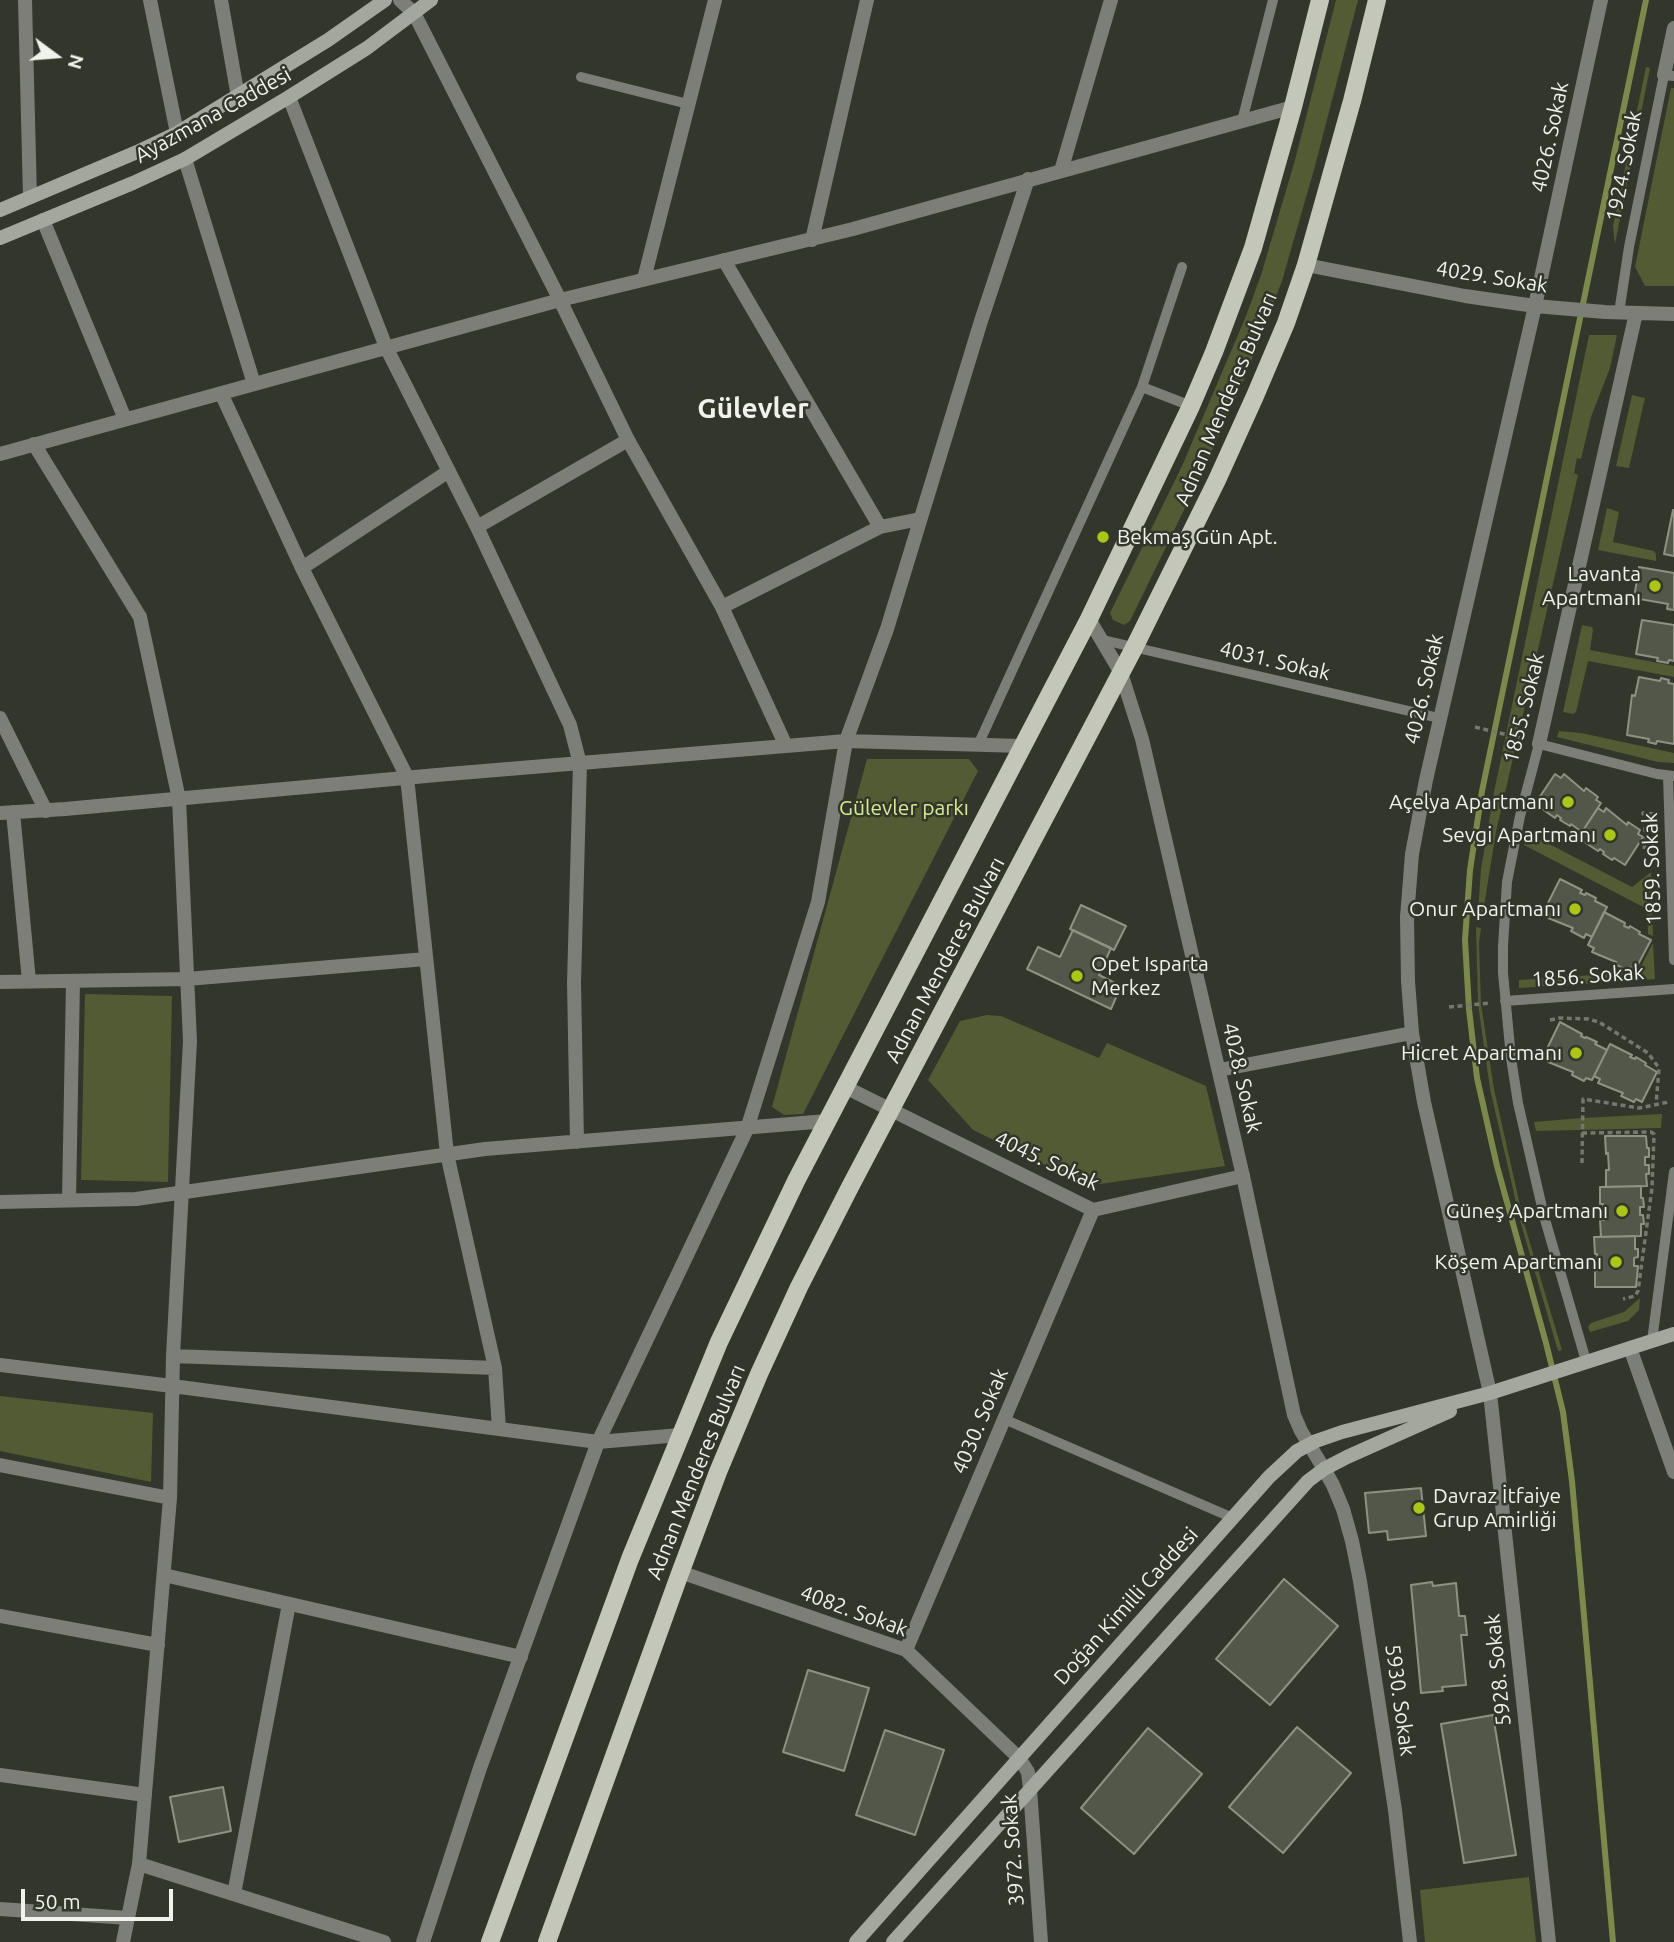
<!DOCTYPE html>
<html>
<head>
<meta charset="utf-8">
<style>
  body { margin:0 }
  #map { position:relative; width:1674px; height:1942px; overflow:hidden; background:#33362a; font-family:Ubuntu,sans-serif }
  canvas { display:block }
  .north { position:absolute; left:21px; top:21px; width:70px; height:70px; -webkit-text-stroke:5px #33362a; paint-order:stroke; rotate:106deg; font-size:19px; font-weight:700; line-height:28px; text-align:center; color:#f0f2eb }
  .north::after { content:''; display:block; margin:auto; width:24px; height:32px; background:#f0f2eb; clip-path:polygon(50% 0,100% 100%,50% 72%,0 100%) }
  .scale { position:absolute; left:21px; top:1889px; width:152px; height:32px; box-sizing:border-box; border:4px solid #f0f2eb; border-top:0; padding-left:9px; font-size:21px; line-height:24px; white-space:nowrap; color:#f0f2eb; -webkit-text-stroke:5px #33362a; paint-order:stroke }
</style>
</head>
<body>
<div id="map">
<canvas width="1674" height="1942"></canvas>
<div class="north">N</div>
<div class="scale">50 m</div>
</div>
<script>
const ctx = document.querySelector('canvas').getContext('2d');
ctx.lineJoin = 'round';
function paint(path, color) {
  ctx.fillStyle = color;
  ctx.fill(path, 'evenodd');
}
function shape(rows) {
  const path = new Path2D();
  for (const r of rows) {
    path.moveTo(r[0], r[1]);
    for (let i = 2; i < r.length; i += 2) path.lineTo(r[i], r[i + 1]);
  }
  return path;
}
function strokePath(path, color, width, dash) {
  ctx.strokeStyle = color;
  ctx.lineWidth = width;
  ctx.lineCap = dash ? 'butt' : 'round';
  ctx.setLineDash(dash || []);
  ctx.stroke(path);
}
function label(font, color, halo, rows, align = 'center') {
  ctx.font = font + ' Ubuntu,sans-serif';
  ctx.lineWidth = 5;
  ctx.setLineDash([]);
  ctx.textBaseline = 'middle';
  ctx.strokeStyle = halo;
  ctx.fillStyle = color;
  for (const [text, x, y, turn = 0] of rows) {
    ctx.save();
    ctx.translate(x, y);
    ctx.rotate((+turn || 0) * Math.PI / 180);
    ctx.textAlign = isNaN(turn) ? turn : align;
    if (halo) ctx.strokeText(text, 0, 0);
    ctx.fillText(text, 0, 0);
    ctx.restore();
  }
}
const green = shape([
  [1336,0,1358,0,1315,166,1282,281,1245,377,1200,477,1130,621,1124,625,1113,620,1110,613,1182,466,1246,316,1261,275,1295,160],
  [1646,67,1650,68,1615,244,1613,226],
  [1671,88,1674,88,1674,286,1645,286,1635,267],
  [1589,335,1617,335,1610,368,1591,417,1581,459,1577,458,1574,473,1578,475,1496,832,1483,912,1478,911,1481,869,1494,792],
  [1632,395,1645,398,1629,468,1616,466],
  [1607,508,1619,512,1613,542,1654,551,1656,554,1656,561,1598,550],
  [1582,625,1592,627,1593,630,1590,650,1674,666,1674,677,1588,661,1576,712,1573,714,1563,712],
  [1559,731,1581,733,1674,753,1674,763,1658,762,1557,737],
  [867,759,969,759,978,771,803,1114,784,1115,772,1107],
  [1526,834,1553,846,1632,887,1651,872,1653,936,1648,934,1647,909,1524,845],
  [1476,927,1481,928,1479,943,1481,1004,1494,1089,1524,1223,1562,1350,1558,1351,1521,1224,1490,1089,1478,1004],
  [1653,943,1655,979,1519,988,1519,980,1638,972],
  [85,994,172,996,168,1182,81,1180],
  [987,1015,1001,1016,1099,1058,1107,1043,1206,1086,1225,1166,1100,1184,1078,1181,973,1130,928,1080,960,1021],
  [1662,1114,1661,1128,1536,1131,1534,1122,1582,1118],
  [1640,1298,1639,1310,1628,1321,1590,1332,1588,1327,1591,1323,1624,1312],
  [0,1396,153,1413,151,1482,0,1451],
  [1529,1877,1536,1942,1425,1942,1420,1890]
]);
const stream = shape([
  [1613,1942,1572,1481,1563,1412,1546,1343,1497,1166,1477,1078,1469,1009,1465,940,1470,870,1482,791,1646,0]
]);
const building = shape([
  [1673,510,1674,510,1674,556,1664,554,1673,510],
  [1639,567,1674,573,1674,610,1667,609,1668,604,1634,598,1639,567],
  [1642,620,1674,625,1674,661,1669,660,1668,663,1657,661,1658,658,1636,654,1642,620],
  [1639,677,1660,681,1661,678,1669,680,1668,683,1674,684,1674,744,1657,741,1656,744,1648,742,1649,739,1627,735,1632,695,1635,696,1639,677],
  [1555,774,1561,778,1564,774,1584,791,1586,788,1598,797,1596,800,1601,803,1582,832,1571,824,1570,826,1560,820,1561,818,1557,815,1555,818,1535,804,1555,774],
  [1598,808,1604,812,1606,808,1627,825,1628,822,1640,830,1638,834,1643,837,1625,865,1614,858,1612,860,1603,854,1604,852,1600,849,1598,851,1578,838,1598,808],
  [1560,879,1582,890,1580,893,1585,895,1586,893,1596,898,1595,901,1607,907,1592,937,1586,934,1584,938,1571,931,1573,928,1548,918,1550,914,1544,911,1560,879],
  [1081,905,1126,926,1114,950,1070,929,1081,905],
  [1604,912,1625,923,1624,926,1629,928,1630,926,1640,932,1639,934,1651,940,1635,970,1630,967,1628,971,1615,964,1616,962,1592,952,1594,948,1588,945,1604,912],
  [1073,930,1111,948,1099,975,1121,986,1111,1009,1027,969,1038,947,1060,957,1073,930],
  [1560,1022,1582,1034,1581,1036,1585,1038,1586,1037,1597,1042,1595,1044,1607,1050,1592,1080,1586,1078,1584,1081,1572,1075,1573,1072,1548,1062,1551,1058,1544,1055,1560,1022],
  [1610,1044,1632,1055,1630,1057,1635,1059,1636,1057,1646,1063,1645,1065,1657,1072,1642,1102,1636,1099,1634,1102,1621,1096,1623,1093,1598,1083,1600,1079,1594,1076,1610,1044],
  [1605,1136,1646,1136,1647,1148,1649,1148,1649,1157,1645,1157,1645,1165,1649,1165,1649,1174,1646,1174,1647,1186,1606,1187,1606,1170,1609,1170,1608,1153,1606,1154,1605,1136],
  [1641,1186,1641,1198,1643,1198,1644,1207,1640,1207,1640,1215,1643,1215,1644,1224,1641,1224,1641,1236,1601,1237,1600,1220,1604,1220,1603,1204,1600,1204,1600,1187,1641,1186],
  [1635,1236,1635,1249,1638,1249,1638,1257,1634,1258,1634,1266,1638,1266,1636,1287,1595,1287,1595,1271,1598,1270,1597,1254,1595,1254,1594,1237,1635,1236],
  [1421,1488,1426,1536,1388,1540,1387,1531,1369,1533,1365,1493,1421,1488],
  [1284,1579,1338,1626,1270,1705,1216,1659,1284,1579],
  [1432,1582,1433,1586,1456,1583,1459,1616,1465,1616,1467,1635,1461,1635,1466,1685,1442,1687,1443,1691,1421,1693,1411,1585,1432,1582],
  [808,1670,869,1688,844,1771,783,1752,808,1670],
  [1493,1715,1516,1855,1464,1863,1441,1724,1493,1715],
  [1297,1727,1351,1773,1283,1853,1229,1807,1297,1727],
  [1148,1728,1202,1774,1134,1854,1081,1808,1148,1728],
  [885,1730,944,1750,915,1835,856,1815,885,1730],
  [223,1787,231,1831,179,1842,170,1797,223,1787]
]);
const path = shape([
  [1475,727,1524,739],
  [1644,849,1646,838,1643,813,1655,814],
  [1449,1007,1490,1003],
  [1550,1020,1560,1018,1588,1019,1599,1022,1648,1053,1659,1068,1656,1105],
  [1582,1133,1651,1132,1654,1134,1652,1188,1638,1291,1635,1296,1623,1299],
  [1582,1163,1583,1099,1639,1108,1669,1102]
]);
const service = shape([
  [581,77,688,104],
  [1242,121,1273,0],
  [1182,267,1142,387,1191,406],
  [1619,313,1629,247,1664,75,1674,76],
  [1103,640,1439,718],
  [978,745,1142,387],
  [1668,776,1674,960],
  [1505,1001,1674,989],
  [1652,1341,1674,1172],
  [1586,1361,1544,1216,1518,1103,1511,1058,1503,973,1503,946,1507,882,1520,816,1539,744,1657,774,1674,776],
  [1004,1419,1233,1518]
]);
const minor = shape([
  [25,0,30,197],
  [150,0,177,133],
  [221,0,238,97],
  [400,0,414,13,560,300,628,440,722,607],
  [1664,75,1674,28],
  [289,97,386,347,477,527,570,725,580,764,574,983,577,1142],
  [185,159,254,384],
  [1061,171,1111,0],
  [43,220,125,419],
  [812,240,867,0],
  [724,260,880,527],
  [1306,265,1465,296,1535,306,1605,312,1674,314],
  [644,279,715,0],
  [221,393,302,568],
  [34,444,140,617,179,799,190,1041,173,1356,170,1498,139,1864,123,1942],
  [0,454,560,300,853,229,1293,107],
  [449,471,302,568,407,777,447,1154,495,1368,499,1429],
  [477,527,628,440],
  [0,718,46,811],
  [1539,744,1636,313],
  [786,746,722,607,880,527,920,519],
  [13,812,29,981],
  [0,813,65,809,448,774,846,741,1022,746],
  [0,982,187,979,426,959],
  [1219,1070,1412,1033],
  [845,1087,1093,1210,1243,1176],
  [69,1200,73,981],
  [0,1202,136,1199,485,1149,827,1121],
  [1630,1348,1674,1472],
  [173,1356,495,1368],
  [0,1365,172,1386,598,1442,680,1435],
  [0,1465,170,1498],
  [1324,1469,1333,1485,1343,1509,1352,1541,1360,1581,1395,1810,1410,1942],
  [680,1572,906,1650,1019,1758,1028,1772,1030,1789,1041,1942],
  [164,1575,521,1657],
  [0,1616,158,1645],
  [906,1650,1093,1210],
  [0,1775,145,1795],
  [139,1864,384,1942],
  [234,1894,289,1604],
  [0,1909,128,1918],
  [423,1942,480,1768,598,1442,747,1129,818,902,846,741,887,629,981,321,1028,179],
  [1549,1942,1490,1393,1424,1102,1412,1033,1408,981,1407,917,1412,854,1426,780,1535,306,1601,0]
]);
const tertiary = shape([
  [1089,619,1121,673,1142,739,1243,1176,1294,1415,1301,1431,1324,1469]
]);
const secondary = shape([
  [0,210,137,152,177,133,328,40,385,0],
  [0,238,133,183,185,159,289,97,367,48,431,0],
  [856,1942,1269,1477,1297,1451,1316,1441,1342,1432,1490,1393,1674,1334],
  [893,1942,1308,1481,1324,1469,1347,1457,1450,1411]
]);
const primary = shape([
  [490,1942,630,1559,719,1342,796,1181,1089,619,1191,406,1214,352,1253,248,1293,107,1320,0],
  [547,1942,679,1576,718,1472,759,1374,799,1287,850,1187,1134,648,1217,480,1255,396,1286,323,1306,265,1352,101,1377,0]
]);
const markers = [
  [1103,537,7,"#abc616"],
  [1655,586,7,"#abc616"],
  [1568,802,7,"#abc616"],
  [1610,835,7,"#abc616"],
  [1575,909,7,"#abc616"],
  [1077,976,7,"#abc616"],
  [1576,1053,7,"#abc616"],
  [1622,1211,7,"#abc616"],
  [1616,1262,7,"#abc616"],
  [1419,1508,7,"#abc616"]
];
const streetNames = [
  ["Ayazmana Caddesi",213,115,-29],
  ["4026. Sokak",1550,137,-78],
  ["1924. Sokak",1624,166,-79],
  ["4029. Sokak",1492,277,9],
  ["Adnan Menderes Bulvarı",1226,399,-67],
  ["4031. Sokak",1275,661,13],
  ["4026. Sokak",1424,689,-77],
  ["1855. Sokak",1524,708,-76],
  ["1859. Sokak",1652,869,-92],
  ["Adnan Menderes Bulvarı",945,960,-62],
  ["1856. Sokak",1588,976,-4],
  ["4028. Sokak",1242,1078,77],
  ["4045. Sokak",1047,1161,25],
  ["4030. Sokak",980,1421,-67],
  ["Adnan Menderes Bulvarı",696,1472,-68],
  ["Doğan Kimilli Caddesi",1126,1606,-48],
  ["4082. Sokak",854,1611,20],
  ["5928. Sokak",1498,1670,-96],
  ["5930. Sokak",1400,1700,82],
  ["3972. Sokak",1013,1850,-94]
];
const poiNames = [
  ["Bekmaş Gün Apt.",1117,537,"left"],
  ["Lavanta",1641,574],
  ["Apartmanı",1641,598],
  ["Açelya Apartmanı",1554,802],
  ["Sevgi Apartmanı",1596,835],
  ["Onur Apartmanı",1561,909],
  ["Opet Isparta",1091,964,"left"],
  ["Merkez",1091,988,"left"],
  ["Hicret Apartmanı",1562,1053],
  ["Güneş Apartmanı",1608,1211],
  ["Köşem Apartmanı",1602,1262],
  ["Davraz İtfaiye",1433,1496,"left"],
  ["Grup Amirliği",1433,1520,"left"]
];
const parkNames = [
  ["Gülevler parkı",904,808]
];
const districtNames = [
  ["Gülevler",753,409]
];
paint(green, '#525b34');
strokePath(stream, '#7c894d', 6);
paint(building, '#535749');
strokePath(building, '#8e9283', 2);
strokePath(path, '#75786e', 3.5, [5, 3.5]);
strokePath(service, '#7c7e77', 10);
strokePath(minor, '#7c7e77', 14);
strokePath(tertiary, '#7c7e77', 14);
strokePath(secondary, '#a4a79d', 14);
strokePath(primary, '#c3c6b9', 18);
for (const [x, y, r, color] of markers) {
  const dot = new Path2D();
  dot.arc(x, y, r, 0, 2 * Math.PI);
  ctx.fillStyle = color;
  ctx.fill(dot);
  strokePath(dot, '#33362a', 2.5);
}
label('21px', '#f0f2eb', '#33362a', streetNames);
label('21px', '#f0f2eb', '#33362a', poiNames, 'right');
label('21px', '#d7ec93', '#33362a', parkNames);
label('bold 28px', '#f0f2eb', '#33362a', districtNames);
</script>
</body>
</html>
